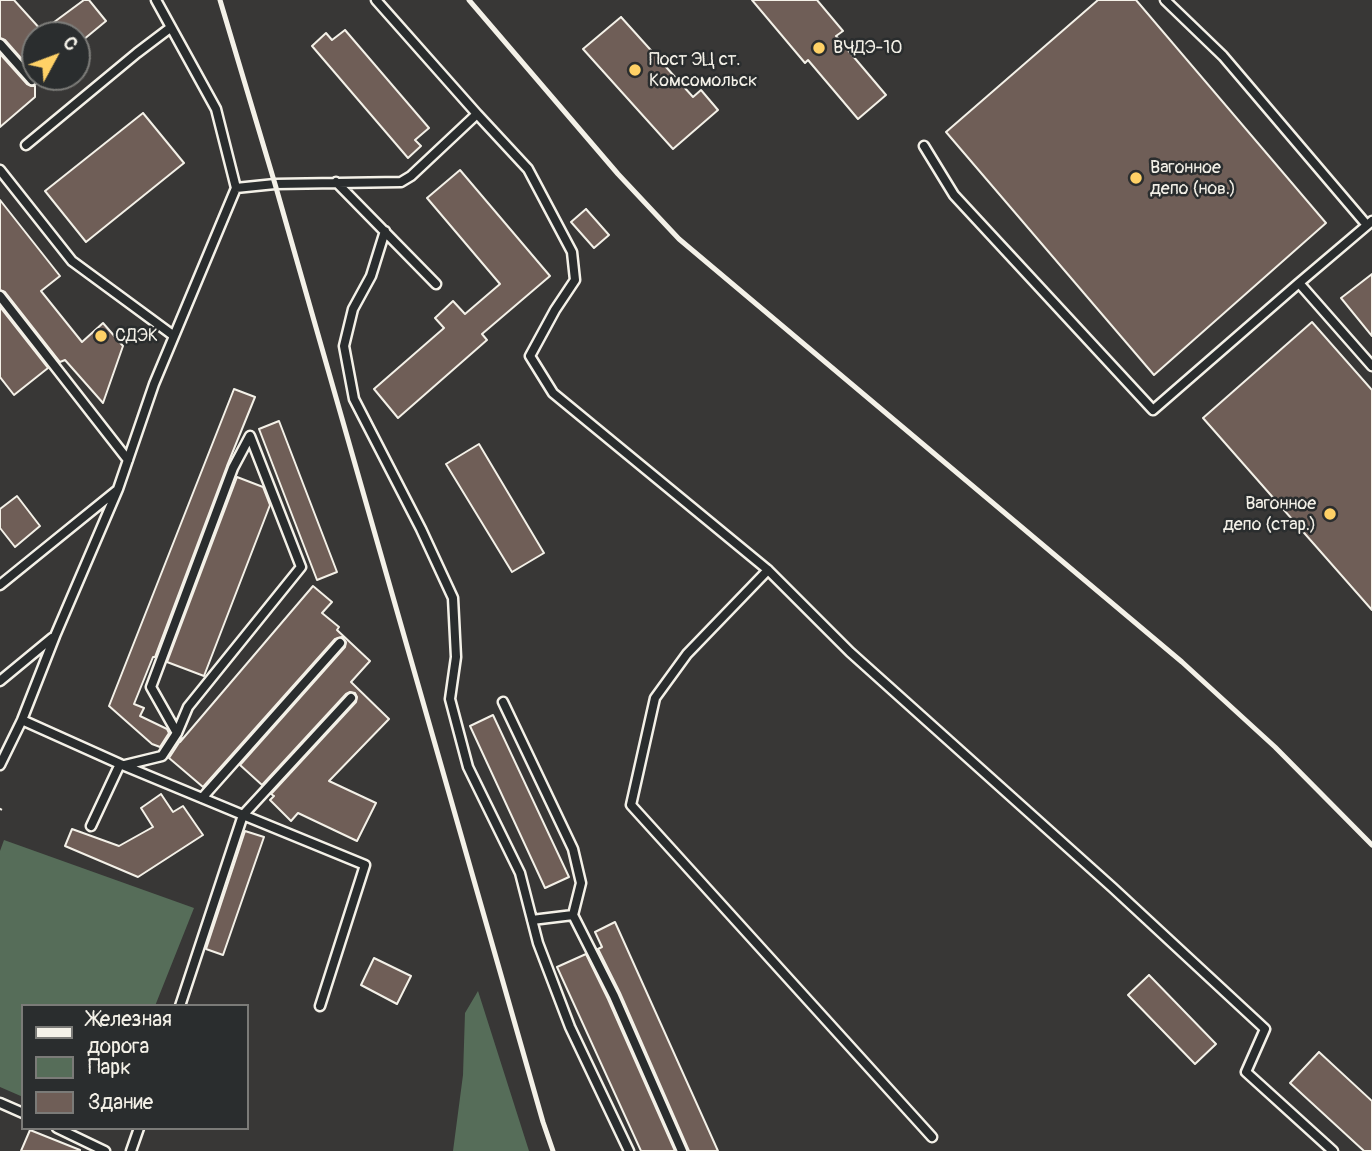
<!DOCTYPE html>
<html>
<head>
<meta charset="utf-8">
<style>
  body { margin:0 }
  #map { position:relative; width:1372px; height:1151px; overflow:hidden; background:#383736; font-family:Pangolin,sans-serif }
  canvas { display:block }
  .legend { position:absolute; left:21px; top:1004px; width:228px; height:126px; box-sizing:border-box; background:#2a2d2e; border:2px solid #7b7b78; margin:0; padding:9px 12px; list-style:none; font-size:21px; color:#f4f1e8 }
  .legend li { display:flex; align-items:center; gap:14px; height:35px }
  .legend b { width:35px; border:2px solid #7b7b78 }
  .north { position:absolute; left:21px; top:21px; width:70px; height:70px; box-sizing:border-box; background:#2a2d2e; border:2px solid #7b7b78; border-radius:50%; rotate:49deg; font-size:19px; font-weight:700; line-height:28px; text-align:center; color:#f4f1e8 }
  .north::after { content:''; display:block; margin:auto; width:24px; height:32px; background:#ffd166; clip-path:polygon(50% 0,100% 100%,50% 72%,0 100%) }
</style>
</head>
<body>
<div id="map">
<canvas width="1372" height="1151"></canvas>
<ul class="legend">
<li><b style="height:9px;background:#f4f1e8"></b>Железная дорога</li>
<li><b style="height:19px;background:#566d59"></b>Парк</li>
<li><b style="height:19px;background:#6f5e57"></b>Здание</li>
</ul>
<div class="north">С</div>
</div>
<script>
const ctx = document.querySelector('canvas').getContext('2d');
ctx.lineJoin = 'round';
function paint(path, color) {
  ctx.fillStyle = color;
  ctx.fill(path, 'evenodd');
}
function shape(rows) {
  const path = new Path2D();
  for (const r of rows) {
    path.moveTo(r[0], r[1]);
    for (let i = 2; i < r.length; i += 2) path.lineTo(r[i], r[i + 1]);
  }
  return path;
}
function strokePath(path, color, width, dash) {
  ctx.strokeStyle = color;
  ctx.lineWidth = width;
  ctx.lineCap = dash ? 'butt' : 'round';
  ctx.setLineDash(dash || []);
  ctx.stroke(path);
}
function label(font, color, halo, rows, align = 'center') {
  ctx.font = font + ' Pangolin,sans-serif';
  ctx.lineWidth = 5;
  ctx.setLineDash([]);
  ctx.textBaseline = 'middle';
  ctx.strokeStyle = halo;
  ctx.fillStyle = color;
  for (const [text, x, y, turn = 0] of rows) {
    ctx.save();
    ctx.translate(x, y);
    ctx.rotate((+turn || 0) * Math.PI / 180);
    ctx.textAlign = isNaN(turn) ? turn : align;
    if (halo) ctx.strokeText(text, 0, 0);
    ctx.fillText(text, 0, 0);
    ctx.restore();
  }
}
const green = shape([
  [4,840,194,908,155,1006,23,1006,23,1097,0,1087,0,851],
  [478,991,529,1151,453,1151,463,1075,465,1013]
]);
const building = shape([
  [0,0,14,0,42,31,84,0,89,0,106,21,77,45,77,35,35,35,35,74,5,40,0,38,0,0],
  [752,0,817,0,843,31,836,36,886,95,858,119,808,60,805,63,752,0],
  [1098,0,1136,0,1326,223,1154,375,946,132,1098,0],
  [621,17,693,97,701,90,718,110,673,149,583,49,621,17],
  [345,30,429,128,415,140,421,146,408,158,312,46,326,33,332,40,345,30],
  [0,54,27,84,31,86,35,86,35,97,0,127,0,54],
  [143,113,184,163,86,242,45,191,143,113],
  [460,170,550,276,482,334,487,340,398,418,374,389,444,328,435,318,453,301,465,314,500,284,427,198,460,170],
  [0,200,60,276,41,291,82,342,103,323,123,346,103,403,65,360,60,362,5,292,0,290,0,200],
  [586,209,609,235,594,248,571,222,586,209],
  [1372,274,1372,336,1341,298,1372,274],
  [0,307,48,368,14,395,0,377,0,307],
  [1312,322,1372,390,1372,610,1203,418,1312,322],
  [234,389,255,397,227,466,155,657,153,657,134,704,144,708,140,716,167,729,169,733,160,747,152,744,109,706,234,389],
  [279,421,337,572,317,580,259,429,279,421],
  [479,444,544,553,512,572,446,464,479,444],
  [237,477,263,487,270,505,204,676,167,662,237,477],
  [17,496,40,526,15,547,0,528,0,509,17,496],
  [313,586,332,602,322,613,339,627,337,630,370,661,351,682,389,719,329,781,376,803,357,841,298,813,291,821,270,800,274,796,271,794,356,702,357,697,355,693,350,692,346,694,262,785,240,765,345,647,346,642,342,637,335,639,203,787,169,758,182,738,180,742,313,586],
  [493,715,569,877,545,888,470,726,493,715],
  [161,794,173,812,183,806,203,835,138,877,65,846,72,829,119,846,153,827,141,808,161,794],
  [245,831,264,837,223,955,206,949,245,831],
  [615,922,718,1151,689,1151,620,993,598,949,602,947,595,932,615,922],
  [586,954,608,999,675,1151,641,1151,557,967,586,954],
  [374,958,411,976,397,1004,361,985,374,958],
  [1149,975,1216,1044,1195,1064,1128,995,1149,975],
  [1319,1052,1372,1101,1372,1151,1364,1151,1290,1083,1319,1052],
  [30,1130,80,1150,80,1151,21,1151,30,1130]
]);
const path = shape([
  [0,810,1,808]
]);
const service = shape([
  [156,0,216,109,236,188],
  [376,0,477,114],
  [1165,0,1223,56,1366,224],
  [0,44,32,80],
  [26,145,137,53,170,28],
  [924,146,954,195,1153,410,1299,283],
  [0,170,72,261,174,336],
  [336,182,436,284],
  [1372,221,1299,283,1372,366],
  [385,231,371,276,353,309,344,346,354,399,421,529,453,598,456,657,450,699,468,767,520,873,538,943,570,1027,629,1151],
  [0,296,128,460],
  [768,570,687,654,655,698,631,805,932,1137],
  [0,585,116,491],
  [0,681,52,638],
  [503,702,573,849,581,883,573,915],
  [22,720,120,764,243,815,351,698],
  [0,765,22,720,55,636,118,489,154,384,236,188,275,184,401,182,411,176,477,114,528,169,572,252,575,280,555,310,530,356,553,393,768,570,850,652,1113,888,1265,1029,1246,1072,1333,1151],
  [125,765,162,756,177,733,188,707,301,567,250,436,233,468,151,687,177,733],
  [202,798,340,643],
  [91,826,120,764],
  [532,920,573,915,614,996,682,1151],
  [180,1006,243,815,365,865,320,1006],
  [0,1103,23,1113],
  [57,1128,105,1151],
  [131,1151,139,1128]
]);
const rail = shape([
  [220,0,275,184,543,1122,553,1151],
  [469,0,618,174,679,239,1182,662,1275,747,1372,845]
]);
const markers = [
  [819,48,7,"#ffd166"],
  [635,70,7,"#ffd166"],
  [1136,178,7,"#ffd166"],
  [101,336,7,"#ffd166"],
  [1330,514,7,"#ffd166"]
];
const poiNames = [
  ["ВЧДЭ-10",833,48],
  ["Пост ЭЦ ст.",649,60],
  ["Комсомольск",649,81],
  ["Вагонное",1150,168],
  ["депо (нов.)",1150,189],
  ["СДЭК",115,336],
  ["Вагонное",1316,504,"right"],
  ["депо (стар.)",1316,525,"right"]
];
paint(green, '#566d59');
paint(building, '#6f5e57');
strokePath(building, '#f4f1e8', 2);
strokePath(service, '#f4f1e8', 13);
strokePath(path, '#f4f1e8', 3.5, [2, 5]);
strokePath(service, '#2a2d2e', 8);
strokePath(rail, '#f4f1e8', 5);
for (const [x, y, r, color] of markers) {
  const dot = new Path2D();
  dot.arc(x, y, r, 0, 2 * Math.PI);
  ctx.fillStyle = color;
  ctx.fill(dot);
  strokePath(dot, '#2a2d2e', 2.5);
}
label('18px', '#f4f1e8', '#2a2d2e', poiNames, 'left');
</script>
</body>
</html>
